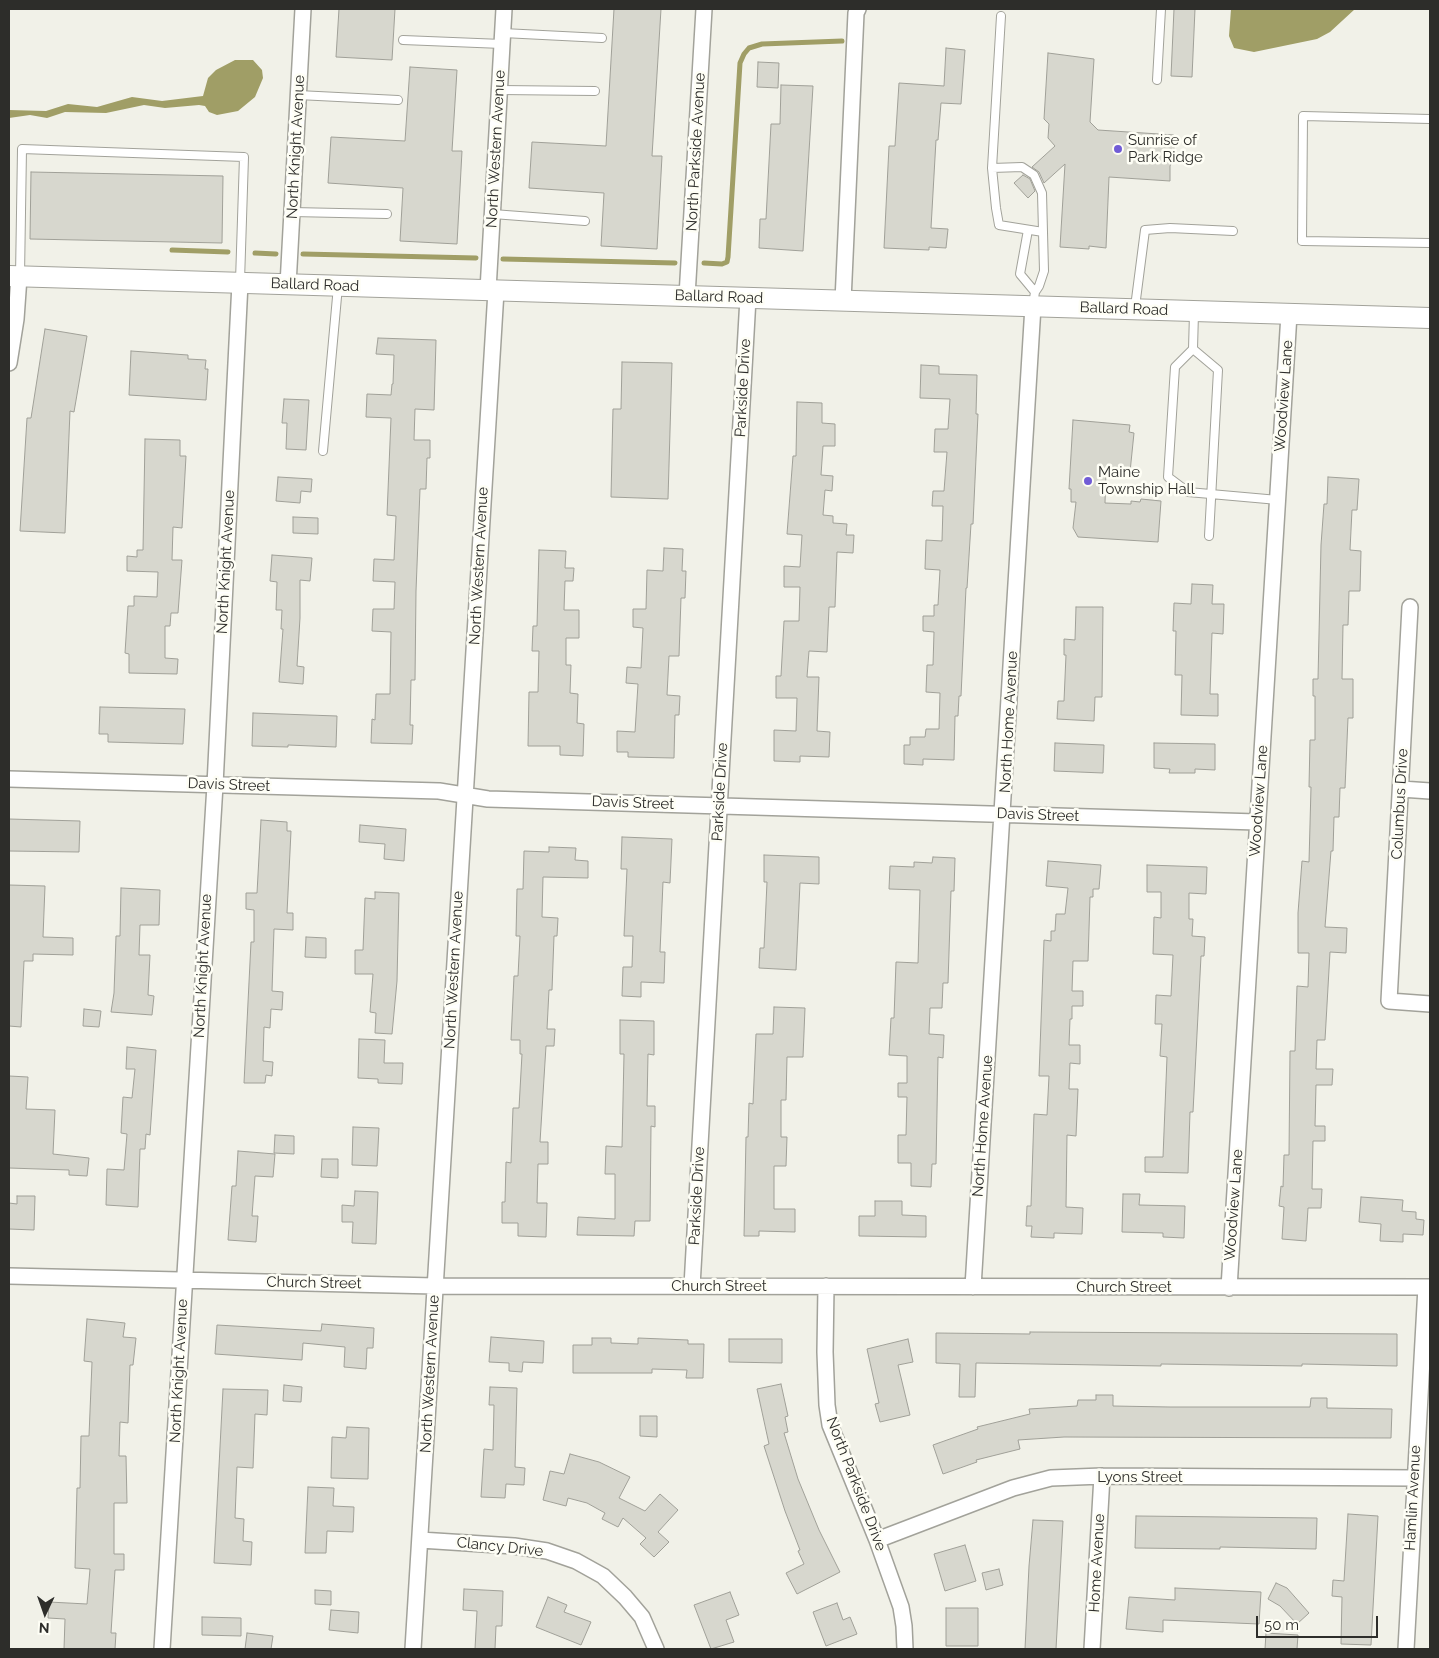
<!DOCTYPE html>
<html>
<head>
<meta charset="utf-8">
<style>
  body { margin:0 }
  #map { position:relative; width:1439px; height:1658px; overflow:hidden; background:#f1f1e8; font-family:Raleway,sans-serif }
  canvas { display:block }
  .frame { position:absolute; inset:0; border:10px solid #2d2d2a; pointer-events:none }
  .north { position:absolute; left:20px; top:1588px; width:50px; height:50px; -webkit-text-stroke:4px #fefef5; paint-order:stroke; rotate:183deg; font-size:14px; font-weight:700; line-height:20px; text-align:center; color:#2d2d2a }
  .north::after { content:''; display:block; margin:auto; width:18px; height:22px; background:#2d2d2a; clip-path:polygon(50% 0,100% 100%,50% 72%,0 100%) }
  .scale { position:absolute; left:1256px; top:1616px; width:122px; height:22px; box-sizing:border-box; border:2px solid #2d2d2a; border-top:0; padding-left:6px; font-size:15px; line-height:18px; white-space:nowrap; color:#2d2d2a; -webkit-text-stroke:4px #fefef5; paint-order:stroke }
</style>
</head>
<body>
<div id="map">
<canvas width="1439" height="1658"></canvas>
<div class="frame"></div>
<div class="north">N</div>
<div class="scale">50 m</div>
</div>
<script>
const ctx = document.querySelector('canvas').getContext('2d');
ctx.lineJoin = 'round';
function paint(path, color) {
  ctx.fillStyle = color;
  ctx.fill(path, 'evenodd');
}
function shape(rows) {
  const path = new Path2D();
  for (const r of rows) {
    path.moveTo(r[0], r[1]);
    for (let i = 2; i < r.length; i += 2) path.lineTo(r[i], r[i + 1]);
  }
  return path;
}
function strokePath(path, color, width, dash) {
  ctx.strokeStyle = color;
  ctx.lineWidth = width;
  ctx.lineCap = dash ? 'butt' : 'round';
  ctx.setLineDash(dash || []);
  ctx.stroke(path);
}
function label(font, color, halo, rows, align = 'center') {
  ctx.font = font + ' Raleway,sans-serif';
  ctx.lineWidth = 5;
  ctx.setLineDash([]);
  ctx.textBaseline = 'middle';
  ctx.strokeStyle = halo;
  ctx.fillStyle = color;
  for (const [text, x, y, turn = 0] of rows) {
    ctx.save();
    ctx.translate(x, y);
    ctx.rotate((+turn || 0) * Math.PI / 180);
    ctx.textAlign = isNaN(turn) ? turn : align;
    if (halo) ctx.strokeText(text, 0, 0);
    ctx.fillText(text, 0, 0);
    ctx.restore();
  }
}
const water = shape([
  [1231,9,1355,9,1330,32,1317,39,1254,52,1234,48,1229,36],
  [235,60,253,60,262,70,263,78,255,97,238,111,217,115,209,112,205,106,199,105,165,108,144,105,106,113,65,112,47,118,30,115,9,118,9,110,46,111,68,104,97,107,132,97,162,101,203,96,208,78,216,70]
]);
const stream = shape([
  [172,250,228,252],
  [255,253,276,254],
  [303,254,476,258],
  [503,259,675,263],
  [704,263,722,264,727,262,728,257,740,63,744,54,749,48,762,44,842,41]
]);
const building = shape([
  [339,9,395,9,392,60,336,57,339,9],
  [614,9,661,9,652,156,662,156,657,249,601,246,604,193,529,188,532,142,606,146,614,9],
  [1174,9,1195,9,1192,77,1171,76,1174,9],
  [946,48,965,50,961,104,941,103,938,140,936,140,931,228,948,229,946,248,929,247,929,250,884,248,889,146,895,146,899,83,944,86,946,48],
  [1048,53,1094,59,1090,122,1098,130,1174,135,1174,157,1170,166,1170,181,1109,177,1106,248,1089,246,1089,249,1060,247,1065,164,1044,183,1039,172,1032,167,1055,146,1048,138,1049,124,1044,119,1048,53],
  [758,62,779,63,778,88,757,87,758,62],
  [410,67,457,70,452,151,462,151,457,244,400,241,403,188,328,183,331,137,405,141,410,67],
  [781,85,813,86,803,251,759,248,760,219,766,219,771,124,780,124,781,85],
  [31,172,223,176,222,243,30,239,31,172],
  [1023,175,1030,179,1035,191,1028,198,1014,183,1023,175],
  [45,329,87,336,74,412,70,411,65,533,20,531,27,418,31,418,45,329],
  [378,338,436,340,434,410,415,409,414,440,430,440,430,458,427,458,426,489,420,489,416,591,415,680,411,680,410,725,413,725,412,744,371,743,372,719,375,720,376,694,390,694,391,632,372,631,373,609,394,609,395,582,373,581,374,559,394,560,396,516,387,515,391,418,366,417,367,394,391,395,392,384,393,384,394,355,376,354,378,338],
  [131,351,188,355,188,359,206,360,205,369,208,369,206,400,129,395,131,351],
  [622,362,672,363,668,499,611,497,613,409,621,409,622,362],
  [921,365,939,366,939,374,977,375,976,414,978,414,973,524,971,524,967,588,966,588,961,696,959,696,958,716,955,716,954,760,923,759,923,765,904,764,904,745,910,745,910,737,925,737,926,729,939,729,940,693,926,692,927,665,933,665,934,632,923,631,923,616,934,616,934,605,938,605,940,570,925,569,926,540,942,541,943,506,932,506,933,491,944,491,947,452,934,452,935,429,948,429,950,399,920,398,921,365],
  [284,399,309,400,306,450,286,449,287,423,282,423,284,399],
  [797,402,822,403,822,423,835,424,835,446,823,446,821,475,833,476,832,491,825,490,823,515,833,516,833,523,847,524,846,535,854,535,853,553,837,552,835,607,829,607,827,652,809,651,807,677,819,677,817,731,830,732,829,757,800,756,800,762,774,761,774,730,796,731,797,698,776,698,776,676,781,676,784,621,799,621,800,587,784,587,784,566,800,567,802,535,787,534,793,456,796,456,797,402],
  [1073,420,1130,425,1129,432,1134,433,1130,472,1106,472,1105,503,1131,504,1131,501,1140,502,1141,499,1161,501,1158,542,1078,537,1073,528,1076,502,1071,502,1071,489,1069,489,1073,420],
  [145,439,180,440,180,456,186,456,182,528,173,527,172,560,182,560,178,613,171,613,170,626,165,626,165,658,178,659,177,674,129,673,129,654,125,653,128,606,134,606,134,596,157,597,158,572,127,571,127,556,137,557,137,550,143,550,145,439],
  [278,477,312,479,311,492,301,491,300,503,276,501,278,477],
  [1328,477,1359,479,1357,510,1352,510,1350,550,1361,551,1360,591,1349,591,1348,625,1343,625,1342,679,1353,679,1353,718,1348,718,1345,788,1340,788,1339,817,1334,817,1333,851,1331,851,1325,927,1347,928,1346,953,1330,952,1325,1040,1317,1040,1316,1069,1333,1069,1332,1085,1316,1085,1315,1126,1325,1126,1325,1141,1313,1141,1312,1189,1322,1189,1321,1208,1308,1208,1306,1241,1282,1239,1284,1207,1279,1206,1281,1186,1283,1187,1284,1155,1289,1155,1290,1051,1295,1051,1297,986,1308,987,1309,953,1298,953,1298,913,1302,861,1309,862,1311,787,1309,787,1310,740,1315,740,1315,696,1313,696,1313,679,1318,679,1321,545,1324,504,1327,504,1328,477],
  [293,517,318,518,318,534,293,533,293,517],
  [664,548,683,549,682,571,686,571,685,598,681,598,679,656,669,656,667,695,680,696,679,715,675,715,674,758,628,757,628,752,617,752,617,731,635,732,638,684,626,683,627,667,641,668,643,628,633,627,633,609,646,609,647,570,663,571,664,548],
  [539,550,566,551,565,568,574,568,573,581,565,581,564,610,579,610,579,638,566,638,566,665,571,665,570,693,578,694,577,723,584,724,583,756,560,755,560,746,528,746,529,692,538,692,539,651,532,651,533,626,537,626,539,550],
  [272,555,312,558,310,581,300,580,300,618,297,666,304,667,303,684,279,682,283,629,281,629,282,610,276,610,277,582,270,581,272,555],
  [1192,584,1213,585,1212,604,1224,604,1223,634,1212,633,1210,694,1218,694,1218,716,1181,715,1182,675,1175,675,1176,631,1173,631,1174,603,1191,604,1192,584],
  [1076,607,1103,607,1102,697,1095,697,1094,721,1057,719,1058,701,1064,701,1066,655,1064,655,1064,639,1075,640,1076,607],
  [100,707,185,709,183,744,108,742,108,734,99,734,100,707],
  [253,713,337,716,336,747,288,745,288,747,252,746,253,713],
  [1055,743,1104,745,1103,773,1054,771,1055,743],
  [1154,743,1215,744,1215,770,1195,769,1195,773,1169,773,1170,769,1154,768,1154,743],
  [9,819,80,821,79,852,9,851,9,819],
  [261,820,287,822,287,831,291,831,287,913,293,913,293,930,274,929,272,991,283,992,282,1010,271,1009,270,1028,264,1027,263,1061,273,1062,272,1076,266,1075,265,1083,244,1083,251,942,254,942,254,910,246,909,246,893,257,893,261,820],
  [360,825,406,829,404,861,384,859,385,844,359,842,360,825],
  [622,837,672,839,670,883,663,882,660,952,665,952,664,983,641,982,641,997,622,996,623,967,632,967,633,936,624,936,627,869,621,869,622,837],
  [549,847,576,848,575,860,588,861,588,878,543,877,542,917,558,918,557,936,554,936,552,990,549,990,547,1029,555,1029,554,1046,546,1046,540,1142,548,1142,548,1164,538,1164,537,1203,547,1203,546,1237,518,1236,518,1223,502,1223,502,1202,505,1202,506,1162,511,1163,513,1108,519,1108,522,1054,520,1054,520,1040,511,1040,514,976,518,976,520,936,516,936,517,889,523,889,524,851,549,852,549,847],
  [764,855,819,857,819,884,800,883,796,970,759,968,760,948,764,948,767,882,764,882,764,855],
  [933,857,955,858,954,891,951,891,948,983,943,983,942,1008,930,1008,929,1034,944,1035,943,1058,938,1057,936,1164,932,1164,931,1187,911,1186,911,1163,898,1163,898,1135,906,1135,907,1097,898,1097,898,1083,907,1083,907,1056,889,1055,891,1018,894,1018,896,962,918,963,920,890,889,889,890,866,914,867,914,862,932,863,933,857],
  [1048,861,1101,865,1099,889,1093,889,1093,897,1090,897,1088,961,1073,961,1072,991,1083,991,1083,1006,1072,1006,1072,1019,1070,1019,1069,1045,1080,1045,1080,1064,1070,1063,1069,1089,1078,1089,1076,1136,1067,1135,1066,1207,1083,1208,1082,1234,1054,1233,1054,1238,1031,1237,1032,1226,1026,1226,1027,1206,1031,1206,1034,1114,1047,1115,1049,1076,1039,1076,1044,940,1051,941,1051,931,1055,931,1056,914,1065,914,1068,888,1046,886,1048,861],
  [1147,865,1207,867,1206,894,1189,893,1189,919,1193,919,1192,936,1205,937,1204,956,1201,956,1193,1112,1190,1112,1188,1173,1145,1172,1145,1157,1163,1157,1167,1057,1160,1056,1162,1024,1155,1024,1156,995,1171,996,1173,955,1153,954,1154,917,1161,918,1161,892,1147,892,1147,865],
  [9,885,45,886,43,937,73,938,73,955,33,954,33,961,24,961,21,1027,9,1026,9,885],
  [121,888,160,890,159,925,140,925,139,955,150,955,148,995,154,996,152,1015,111,1012,114,993,116,936,120,936,121,888],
  [375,892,399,893,397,981,392,1034,375,1033,376,1013,370,1012,373,974,355,974,355,950,363,950,365,898,375,899,375,892],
  [306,937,326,938,326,958,305,957,306,937],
  [774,1007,805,1008,803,1057,787,1057,786,1100,781,1100,781,1137,787,1137,786,1166,774,1166,774,1209,795,1209,795,1232,759,1231,759,1236,744,1236,746,1137,748,1137,749,1103,753,1104,756,1034,773,1034,774,1007],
  [84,1009,101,1011,99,1027,83,1026,84,1009],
  [620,1020,654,1021,654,1055,648,1054,647,1106,655,1106,655,1127,651,1126,650,1221,635,1221,634,1236,577,1235,578,1217,615,1219,615,1174,605,1174,606,1146,622,1147,624,1054,620,1054,620,1020],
  [359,1039,385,1040,384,1063,403,1063,402,1084,378,1083,378,1079,358,1078,359,1039],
  [127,1047,156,1050,150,1135,146,1134,145,1149,140,1149,138,1207,106,1205,107,1169,124,1170,127,1134,121,1133,123,1097,132,1098,135,1069,126,1069,127,1047],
  [9,1076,28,1077,26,1109,55,1110,53,1154,89,1158,87,1176,69,1175,69,1170,9,1168,9,1076],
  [353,1127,379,1128,377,1166,352,1165,353,1127],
  [275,1135,294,1136,294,1154,274,1153,275,1135],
  [238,1151,275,1154,273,1177,255,1176,252,1216,258,1216,256,1242,228,1240,232,1186,236,1186,238,1151],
  [322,1159,338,1159,338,1178,321,1177,322,1159],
  [355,1191,378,1192,376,1244,352,1243,353,1222,342,1222,342,1205,354,1206,355,1191],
  [1123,1194,1140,1194,1139,1205,1185,1206,1184,1238,1163,1237,1163,1233,1122,1232,1123,1194],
  [17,1196,35,1196,34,1230,9,1229,9,1203,17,1204,17,1196],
  [1361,1197,1403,1200,1402,1211,1416,1212,1416,1219,1424,1220,1423,1235,1403,1234,1403,1242,1380,1241,1381,1224,1359,1222,1361,1197],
  [875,1201,902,1201,902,1215,926,1216,926,1237,859,1236,859,1216,875,1216,875,1201],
  [87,1319,125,1323,123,1337,136,1338,133,1365,130,1365,128,1423,120,1422,119,1456,126,1456,127,1503,114,1503,114,1554,124,1554,124,1570,115,1570,111,1633,116,1633,115,1649,64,1649,65,1619,48,1618,49,1602,87,1604,90,1569,75,1568,77,1488,80,1488,81,1436,89,1436,92,1362,84,1361,87,1319],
  [322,1324,374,1328,373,1348,367,1348,366,1369,344,1367,345,1347,303,1343,302,1360,215,1354,217,1325,321,1331,322,1324],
  [1030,1332,1397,1334,1397,1366,1302,1364,1302,1366,1161,1364,1161,1366,976,1363,975,1397,959,1397,960,1364,936,1363,936,1333,1030,1334,1030,1332],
  [491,1337,544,1341,543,1363,523,1362,522,1372,509,1371,509,1363,489,1362,491,1337],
  [592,1338,611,1338,611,1343,638,1344,638,1338,688,1340,688,1344,704,1344,703,1378,686,1378,687,1370,652,1369,652,1373,573,1373,573,1345,592,1345,592,1338],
  [729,1339,782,1339,782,1363,729,1362,729,1339],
  [908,1339,913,1362,898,1365,910,1415,880,1422,875,1404,879,1403,867,1349,908,1339],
  [781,1384,788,1416,785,1417,788,1432,784,1433,798,1479,819,1530,840,1572,797,1594,786,1573,804,1564,798,1551,800,1550,785,1511,764,1446,769,1444,757,1389,781,1384],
  [284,1385,302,1387,301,1402,283,1401,284,1385],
  [490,1387,517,1388,515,1467,525,1468,524,1485,506,1484,505,1498,481,1497,484,1449,493,1450,494,1405,489,1405,490,1387],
  [223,1389,268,1390,267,1415,255,1414,253,1468,237,1467,235,1518,244,1519,243,1541,252,1542,251,1565,214,1563,223,1389],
  [1096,1395,1113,1395,1113,1406,1170,1407,1310,1407,1311,1398,1327,1398,1327,1408,1392,1409,1391,1438,1064,1437,1018,1440,1020,1449,976,1460,977,1462,943,1474,933,1445,978,1429,977,1427,1030,1414,1029,1409,1077,1406,1078,1400,1096,1400,1096,1395],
  [640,1416,657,1416,657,1437,640,1436,640,1416],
  [347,1427,369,1428,368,1479,331,1478,332,1437,346,1438,347,1427],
  [570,1454,599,1462,630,1477,619,1498,645,1511,660,1494,678,1510,658,1532,669,1542,654,1557,640,1544,646,1538,623,1518,618,1527,602,1519,605,1513,587,1503,568,1498,566,1506,543,1500,550,1471,564,1474,570,1454],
  [308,1487,334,1488,333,1506,354,1507,353,1532,327,1531,326,1553,305,1553,308,1487],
  [1348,1514,1378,1516,1371,1645,1341,1644,1342,1597,1332,1596,1333,1580,1344,1581,1348,1514],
  [1136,1516,1317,1518,1316,1549,1220,1547,1220,1549,1135,1548,1136,1516],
  [1033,1520,1063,1521,1056,1649,1025,1649,1029,1566,1033,1520],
  [965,1545,976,1581,945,1591,934,1554,965,1545],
  [999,1569,1003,1585,986,1590,982,1573,999,1569],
  [1276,1583,1287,1588,1309,1613,1297,1624,1280,1606,1268,1599,1276,1583],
  [1175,1588,1261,1592,1259,1624,1163,1620,1163,1632,1126,1629,1129,1597,1175,1600,1175,1588],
  [464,1589,503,1591,502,1626,496,1626,495,1649,475,1649,477,1611,463,1610,464,1589],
  [315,1590,331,1591,331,1605,315,1604,315,1590],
  [730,1592,739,1615,726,1620,734,1642,711,1649,694,1605,730,1592],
  [548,1597,567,1605,564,1612,591,1622,581,1645,536,1627,548,1597],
  [837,1603,843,1620,850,1617,857,1634,826,1646,813,1612,837,1603],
  [946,1608,978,1608,978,1646,946,1646,946,1608],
  [331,1610,359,1612,358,1633,329,1630,331,1610],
  [202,1617,241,1618,241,1636,202,1635,202,1617],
  [247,1633,273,1636,271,1649,245,1649,247,1633],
  [1266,1633,1298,1635,1297,1649,1265,1649,1266,1633]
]);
const lane = shape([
  [1001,16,992,168,996,208,999,225,1043,232,1044,271,1039,286,1035,292,1033,305],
  [503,33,602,38],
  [403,40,502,44],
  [1157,80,1161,9],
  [500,90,595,91],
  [298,95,398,100],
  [1430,119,1303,116,1302,241,1430,243],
  [992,168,1022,167,1034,175,1042,193,1043,232],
  [292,212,387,214],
  [493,214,585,221],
  [1028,230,1020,274,1035,292],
  [20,276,22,149,244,157,240,281],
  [1135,307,1145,230,1170,228,1233,231],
  [1194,313,1193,349,1175,367,1168,477,1188,492,1278,500],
  [1193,349,1218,370,1209,536],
  [323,451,338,286]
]);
const street = shape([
  [288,285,303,9],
  [488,290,504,9],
  [687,296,704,9],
  [843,301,856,13,858,9],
  [9,363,16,319,19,277],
  [1410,607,1389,1001,1430,1004],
  [9,779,439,791,488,799,1257,822],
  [1401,789,1430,791],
  [9,1276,435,1286,1430,1287],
  [692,1286,748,298],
  [826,1286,825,1352,827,1405,830,1425,877,1540,901,1607,904,1626,905,1649],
  [973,1287,1033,306],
  [1229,1288,1289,314],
  [420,1540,514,1546,547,1551,576,1561,603,1576,625,1597,642,1617,656,1649],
  [877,1540,1013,1488,1051,1478,1102,1476,1414,1478],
  [162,1649,215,785,240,283],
  [413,1649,496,291],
  [1092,1649,1102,1476],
  [1406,1649,1426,1287]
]);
const secondary = shape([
  [9,276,1430,318]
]);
const markers = [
  [1118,149,5,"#715cd6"],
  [1088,481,5,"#715cd6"]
];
const poiNames = [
  ["Sunrise of",1128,140],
  ["Park Ridge",1128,157],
  ["Maine",1098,472],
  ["Township Hall",1098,489]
];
const streetNames = [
  ["North Knight Avenue",296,147,-87],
  ["North Western Avenue",496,149,-87],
  ["North Parkside Avenue",696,152,-87],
  ["Ballard Road",315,285,2],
  ["Ballard Road",719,297,2],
  ["Ballard Road",1124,309,2],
  ["Parkside Drive",743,388,-87],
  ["Woodview Lane",1284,396,-86],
  ["North Knight Avenue",226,562,-87],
  ["North Western Avenue",479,566,-87],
  ["North Home Avenue",1009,722,-87],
  ["Davis Street",229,785,2],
  ["Parkside Drive",720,792,-87],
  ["Woodview Lane",1259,801,-86],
  ["Davis Street",633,803,2],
  ["Columbus Drive",1400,804,-87],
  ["Davis Street",1038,815,2],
  ["North Knight Avenue",203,966,-87],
  ["North Western Avenue",454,970,-87],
  ["North Home Avenue",983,1126,-86],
  ["Parkside Drive",697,1196,-87],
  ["Woodview Lane",1234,1205,-86],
  ["Church Street",314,1283,1],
  ["Church Street",719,1286],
  ["Church Street",1124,1287],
  ["North Knight Avenue",179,1371,-87],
  ["North Western Avenue",430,1374,-87],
  ["Lyons Street",1140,1477],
  ["North Parkside Drive",856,1484,69],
  ["Hamlin Avenue",1413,1498,-87],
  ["Clancy Drive",500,1547,6],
  ["Home Avenue",1097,1563,-87]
];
paint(water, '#a09e66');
strokePath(stream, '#a09e66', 5);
paint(building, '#d7d7ce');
strokePath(building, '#a0a098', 1);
strokePath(lane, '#a2a29a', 10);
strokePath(street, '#a2a29a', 18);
strokePath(secondary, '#a2a29a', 22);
strokePath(lane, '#fff', 8);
strokePath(street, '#fff', 15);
strokePath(secondary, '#fff', 20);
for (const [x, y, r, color] of markers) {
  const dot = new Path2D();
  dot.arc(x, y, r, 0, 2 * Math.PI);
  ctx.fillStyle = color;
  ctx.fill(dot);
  strokePath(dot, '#fefef5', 2);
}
label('15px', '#2d2d2a', '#fefef5', poiNames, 'left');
label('15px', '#2d2d2a', '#fefef5', streetNames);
</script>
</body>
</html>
